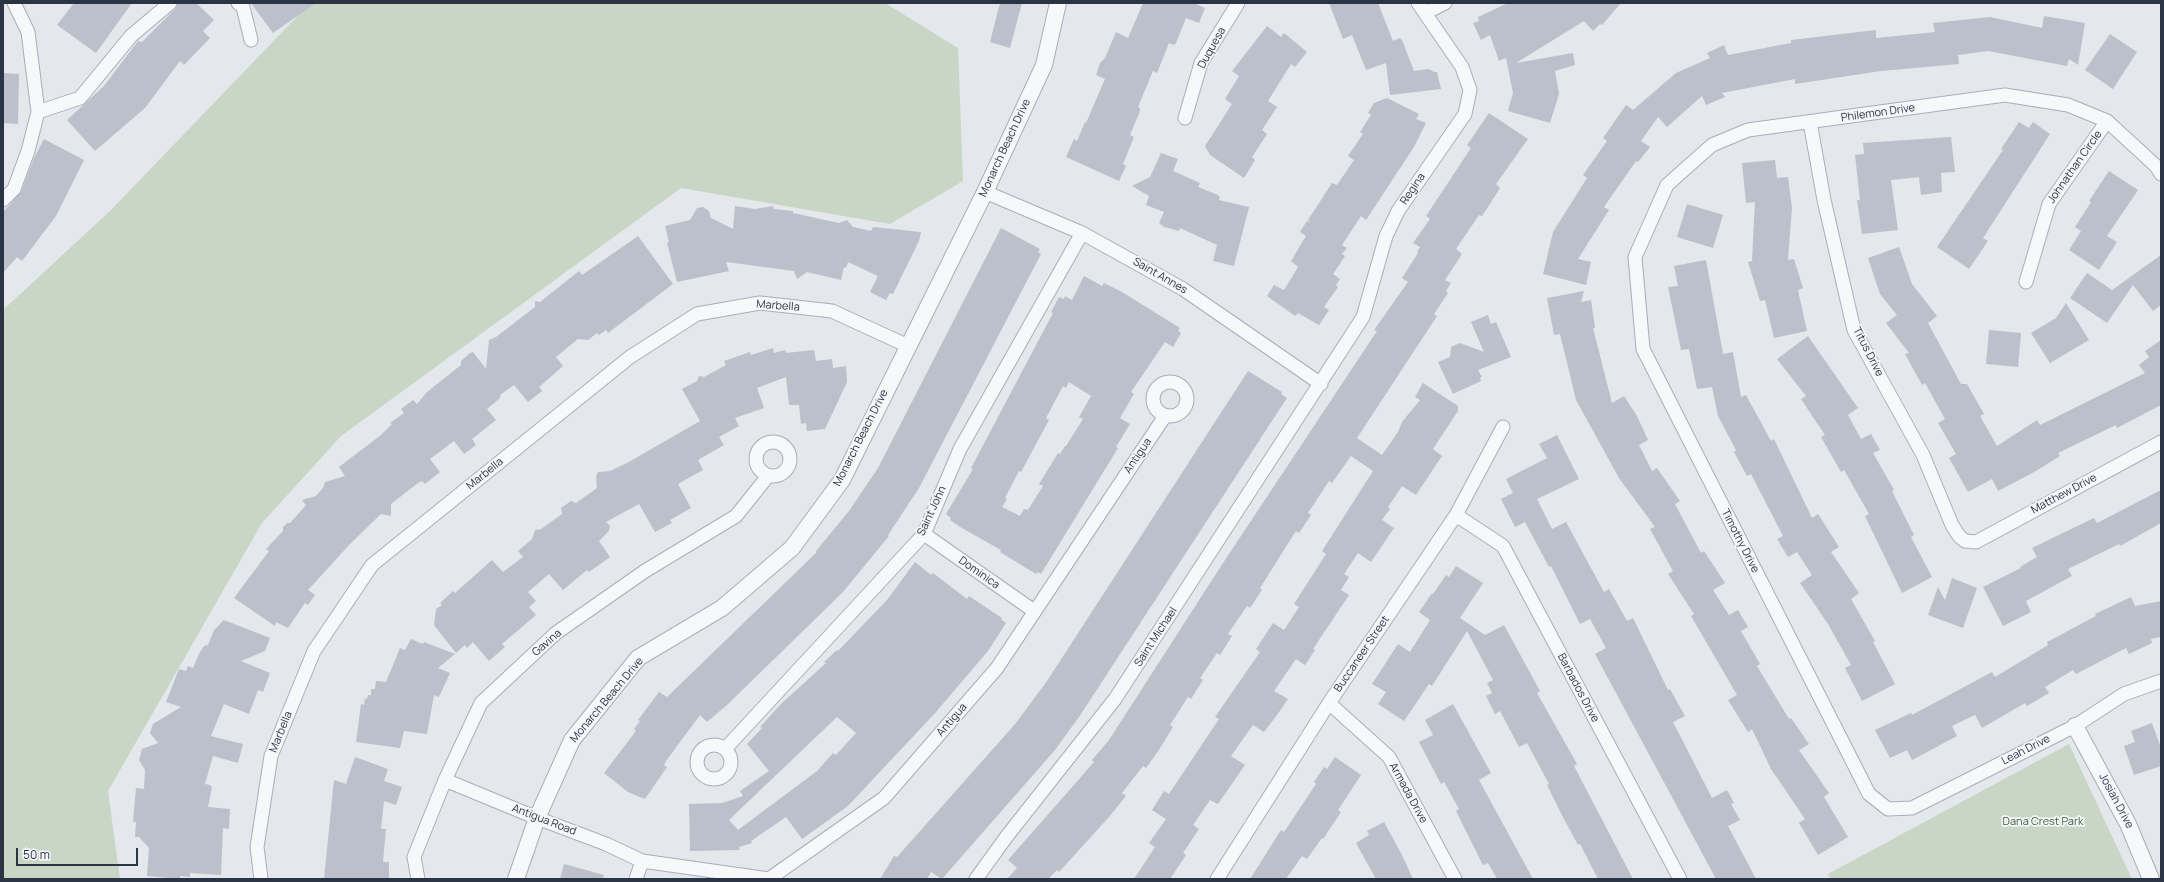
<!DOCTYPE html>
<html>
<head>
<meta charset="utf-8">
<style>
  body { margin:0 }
  #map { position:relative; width:2164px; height:882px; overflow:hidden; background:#e4e7ec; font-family:Manrope,sans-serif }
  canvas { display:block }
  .frame { position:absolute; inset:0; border:4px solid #2b3445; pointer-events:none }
  .scale { position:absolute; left:16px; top:848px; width:122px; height:18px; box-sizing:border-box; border:2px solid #2b3445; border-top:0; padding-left:5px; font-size:12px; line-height:14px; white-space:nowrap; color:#2b3445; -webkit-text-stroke:3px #f4f6f9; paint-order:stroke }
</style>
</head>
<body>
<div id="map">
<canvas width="2164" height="882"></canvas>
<div class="frame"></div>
<div class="scale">50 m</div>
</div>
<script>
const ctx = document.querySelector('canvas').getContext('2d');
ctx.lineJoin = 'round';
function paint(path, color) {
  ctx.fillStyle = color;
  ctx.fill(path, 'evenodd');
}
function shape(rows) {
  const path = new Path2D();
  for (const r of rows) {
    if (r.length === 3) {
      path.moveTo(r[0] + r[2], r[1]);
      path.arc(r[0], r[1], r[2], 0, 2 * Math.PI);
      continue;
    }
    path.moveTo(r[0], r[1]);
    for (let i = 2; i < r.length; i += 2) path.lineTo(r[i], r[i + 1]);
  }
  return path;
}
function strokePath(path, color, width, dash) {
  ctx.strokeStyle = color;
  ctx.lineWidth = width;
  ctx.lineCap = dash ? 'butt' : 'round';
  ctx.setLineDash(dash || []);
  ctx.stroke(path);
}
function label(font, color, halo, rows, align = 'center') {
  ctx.font = font + ' Manrope,sans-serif';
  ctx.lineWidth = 3.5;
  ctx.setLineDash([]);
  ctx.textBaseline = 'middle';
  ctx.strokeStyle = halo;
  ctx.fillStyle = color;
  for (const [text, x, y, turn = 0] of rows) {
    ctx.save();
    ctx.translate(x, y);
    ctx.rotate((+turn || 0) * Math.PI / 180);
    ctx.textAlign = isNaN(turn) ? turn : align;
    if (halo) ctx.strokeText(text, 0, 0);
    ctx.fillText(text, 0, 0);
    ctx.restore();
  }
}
const green = shape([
  [310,3,885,3,958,48,963,181,890,224,681,188,341,436,262,523,108,791,120,879,3,879,3,310,110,211],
  [2069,744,2132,879,1830,879,1828,874]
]);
const building = shape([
  [74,3,132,3,96,53,57,25],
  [179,3,196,3,214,20,203,31,210,38,184,65,180,61,145,108,95,151,67,120,104,86,138,41,142,42,175,9],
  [251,3,316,3,273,33],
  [1000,3,1022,3,1010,48,990,42],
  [1143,3,1193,3,1205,8,1199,23,1186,18,1176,43,1174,45,1169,43,1157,73,1153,71,1138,107,1140,108,1140,111,1130,135,1134,137,1123,164,1126,166,1119,181,1066,157,1074,139,1077,141,1085,122,1086,123,1105,79,1096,75,1100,63,1105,58,1116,32,1128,38],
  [1329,3,1378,3,1393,41,1400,38,1402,40,1414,71,1429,69,1434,72,1437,72,1441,89,1390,95,1386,63,1366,70,1352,35,1343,39],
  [1508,3,1621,3,1602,25,1600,24,1593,31,1584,21,1516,63,1573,53,1575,65,1555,71,1559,94,1550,123,1508,111,1513,93,1506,58,1499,61,1490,35,1481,40,1473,23,1479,21,1478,17],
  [2044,16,2085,23,2078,65,2069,59,2067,66,1988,51,1958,55,1959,64,1881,71,1795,84,1795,79,1722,93,1725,97,1706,105,1702,96,1667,127,1658,117,1641,141,1650,147,1638,162,1636,161,1604,207,1609,210,1578,259,1591,262,1586,285,1543,274,1553,232,1587,178,1583,175,1607,141,1603,138,1626,105,1633,110,1676,73,1710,58,1707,53,1724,45,1728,55,1791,43,1791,40,1876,30,1876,38,1935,32,1933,23,1990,17,2042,28],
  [1267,26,1281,37,1284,33,1307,52,1295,67,1291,64,1268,101,1277,107,1262,130,1267,134,1252,157,1255,160,1244,178,1210,155,1205,146,1232,104,1225,99,1239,76,1232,71],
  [2110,34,2137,52,2113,89,2085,70],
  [3,73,19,74,18,124,3,123],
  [1387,98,1419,114,1416,119,1426,123,1414,147,1366,220,1361,216,1342,245,1347,248,1342,254,1345,256,1333,274,1340,279,1336,285,1338,287,1324,307,1329,310,1319,325,1298,313,1295,316,1267,296,1274,285,1284,290,1298,267,1291,261,1306,236,1300,232,1307,221,1311,222,1308,220,1332,183,1337,185,1354,160,1348,156,1363,134,1360,132,1371,115,1368,113,1374,103],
  [1489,113,1528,139,1496,184,1500,188,1490,204,1482,216,1479,215,1456,249,1462,254,1445,280,1451,283,1446,291,1448,293,1434,314,1437,316,1357,438,1382,455,1398,432,1402,422,1420,400,1415,397,1423,383,1458,406,1458,411,1433,449,1442,456,1416,495,1402,486,1388,507,1390,509,1382,520,1394,528,1371,562,1358,553,1344,574,1349,577,1341,590,1349,595,1313,649,1315,650,1305,665,1296,659,1274,691,1288,699,1277,715,1264,732,1253,725,1231,756,1245,765,1218,804,1210,800,1193,825,1199,829,1183,853,1186,855,1170,879,1134,879,1155,847,1149,843,1166,819,1152,810,1164,791,1169,794,1219,719,1215,717,1260,652,1256,649,1273,623,1284,630,1299,607,1294,604,1326,554,1322,551,1373,471,1351,456,1332,483,1329,481,1308,513,1311,515,1299,533,1296,531,1260,588,1262,590,1250,608,1247,606,1228,634,1232,636,1220,655,1217,653,1200,678,1203,680,1191,699,1188,697,1170,725,1173,727,1159,750,1146,768,1143,766,1122,793,1126,796,1109,817,1059,872,1057,870,1048,879,1007,879,1017,868,1008,860,1094,762,1092,760,1109,740,1221,566,1377,331,1374,330,1408,282,1402,278,1418,253,1417,252,1420,247,1413,243,1430,219,1426,216,1471,148,1467,145],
  [2019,122,2029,128,2033,122,2050,134,1983,238,1988,241,1969,269,1937,247,2003,150,2001,149],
  [1951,137,1955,172,1941,173,1942,192,1921,195,1919,177,1891,180,1898,230,1862,234,1857,200,1860,200,1855,155,1864,154,1863,143],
  [44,139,84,160,56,216,22,261,17,257,3,273,3,212,21,192,34,158],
  [1161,153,1178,159,1173,171,1200,183,1198,187,1218,195,1220,197,1219,200,1249,207,1234,266,1213,261,1217,245,1180,228,1179,231,1164,227,1159,223,1164,212,1146,205,1149,196,1132,186,1150,177],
  [1775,160,1777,178,1788,177,1792,208,1788,260,1794,259,1803,288,1798,290,1807,331,1774,338,1765,300,1760,301,1748,262,1752,261,1755,202,1746,203,1742,163],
  [2109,171,2138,190,2107,236,2117,242,2099,270,2069,250,2081,231,2075,227,2091,202,2089,201],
  [1687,204,1723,215,1713,248,1677,237],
  [735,206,755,209,773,206,774,209,793,211,793,213,839,223,847,220,853,227,871,231,873,227,921,232,919,241,893,294,890,293,886,300,870,292,878,276,848,262,846,268,844,267,841,280,807,272,797,279,794,271,726,262,729,271,677,282,667,243,669,242,665,226,690,220,697,208,703,207,709,211,711,218,733,229],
  [1001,228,1040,249,1038,252,1041,254,919,488,888,535,889,536,843,592,728,704,707,722,700,715,666,761,664,765,667,767,645,799,628,792,604,773,636,731,634,729,640,721,638,720,659,692,667,697,817,552,816,551,849,511,878,468],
  [638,236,673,284,608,333,606,330,599,335,597,333,588,340,578,339,556,357,563,366,539,387,542,391,528,402,514,385,500,395,500,398,487,409,496,420,472,439,476,445,464,454,454,441,430,459,440,472,425,484,422,481,418,483,391,504,391,516,381,514,350,544,308,590,315,595,308,605,305,603,288,628,276,622,275,626,234,598,269,551,266,549,283,531,283,527,287,523,290,523,306,505,302,500,316,496,323,488,325,482,345,476,339,467,381,435,392,424,390,423,404,413,401,409,413,400,417,404,427,392,461,365,461,361,470,353,473,352,486,369,489,340,496,337,535,307,535,301,540,302,579,271,582,275],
  [1899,247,1912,284,1937,316,1928,323,1961,384,1967,384,1984,414,1980,416,1997,446,2037,420,2040,425,2145,373,2139,365,2149,357,2145,351,2161,340,2161,405,2117,428,2116,425,2058,453,2060,456,2036,471,1998,491,1992,479,1968,492,1949,458,1956,454,1938,423,1945,419,1925,383,1922,385,1905,354,1909,353,1886,323,1897,315,1880,294,1868,258],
  [2161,255,2161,305,2153,311,2133,285,2107,323,2070,298,2087,273,2112,290],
  [1706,260,1723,354,1733,352,1741,397,1746,395,1771,441,1774,439,1812,518,1818,514,1839,547,1831,552,1859,593,1851,599,1875,641,1873,642,1895,684,1862,701,1845,668,1851,665,1828,624,1800,583,1812,575,1797,552,1788,557,1777,539,1783,536,1751,474,1747,476,1734,452,1736,450,1718,416,1712,387,1697,389,1689,349,1681,350,1668,287,1678,286,1674,266],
  [1084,276,1102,286,1104,283,1122,292,1180,328,1178,331,1181,333,1173,347,1165,342,1131,392,1134,394,1120,418,1130,424,1116,447,1118,448,1041,574,1038,572,1036,574,1000,552,1001,550,960,527,950,520,951,518,946,514,973,469,971,468,1053,313,1051,312,1059,297,1064,299,1065,296,1072,300],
  [1069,382,1091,396,1079,417,1083,419,1066,446,1065,446,1060,454,1058,453,1039,484,1043,486,1028,510,1024,509,1020,516,1002,507,1007,499,1005,498,1019,471,1021,472,1049,420,1046,418,1063,386,1066,388],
  [1584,291,1581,302,1591,300,1595,328,1593,328,1612,403,1624,396,1637,416,1648,440,1639,445,1652,471,1657,468,1680,501,1675,504,1701,553,1704,551,1725,583,1713,590,1729,615,1738,610,1748,627,1741,631,1760,664,1757,666,1789,719,1791,718,1809,744,1799,750,1829,793,1824,797,1848,837,1818,855,1799,823,1805,819,1771,769,1752,729,1748,732,1728,700,1737,695,1691,616,1694,614,1668,574,1673,571,1650,529,1655,527,1619,478,1576,400,1560,334,1554,335,1547,298],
  [2066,303,2089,340,2050,363,2031,333,2056,318],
  [1488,315,1491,324,1496,322,1511,357,1478,370,1482,377,1480,378,1481,381,1453,394,1438,362,1450,357,1451,347,1460,343,1484,352,1471,322],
  [1989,330,2021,333,2018,367,1986,364],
  [1808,336,1858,408,1848,415,1861,439,1871,434,1880,450,1873,453,1894,490,1892,491,1914,535,1911,537,1932,577,1902,593,1865,516,1869,514,1844,470,1841,472,1821,437,1825,435,1801,399,1806,396,1777,359],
  [773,348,774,353,785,350,786,353,814,350,816,361,832,359,833,368,846,366,847,382,825,429,807,431,806,423,801,424,799,405,789,405,786,377,757,388,764,408,735,418,739,426,719,437,724,445,698,460,703,470,678,484,691,508,670,520,672,523,655,532,639,504,606,522,610,526,609,531,599,541,610,557,589,572,587,570,563,590,549,574,528,592,536,601,529,607,536,615,502,644,505,647,489,661,473,642,467,648,465,645,456,653,434,625,436,609,442,605,440,603,453,591,455,593,492,560,503,572,523,557,518,551,532,539,535,530,541,529,562,514,561,508,571,501,576,503,597,488,596,477,598,472,610,471,627,463,700,421,682,389,697,381,699,376,704,377,726,365,724,361,750,352,751,355],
  [1248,371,1282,392,1281,394,1287,398,1079,717,1055,750,942,879,931,872,927,879,880,879,894,856,897,857,1016,723,1047,681],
  [1557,435,1579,479,1537,499,1552,529,1566,522,1604,592,1609,589,1627,621,1633,618,1668,690,1670,689,1685,716,1673,722,1712,798,1727,790,1734,803,1731,804,1740,820,1728,826,1756,879,1716,879,1595,654,1606,648,1590,619,1580,624,1551,566,1549,567,1525,522,1515,527,1501,499,1513,493,1506,479,1547,458,1539,444],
  [2161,490,2161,523,2120,546,2119,544,2068,569,2072,576,2026,601,2031,612,2003,626,1983,587,2021,568,2020,567,2037,557,2032,548,2094,518,2097,523],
  [915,562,931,575,933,573,967,599,969,596,1002,618,1001,619,1006,623,988,651,936,712,848,806,802,839,786,817,751,841,752,843,739,847,740,850,690,851,689,804,722,803,743,796,740,791,769,771,747,744,762,728,760,727,781,704,826,663,824,662,837,650,838,651,887,600],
  [837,717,856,733,836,755,833,753,817,771,738,830,729,820],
  [1456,566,1483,583,1460,618,1485,635,1504,625,1540,691,1537,693,1577,764,1574,766,1633,879,1598,879,1580,844,1578,845,1564,819,1547,785,1549,784,1527,743,1519,747,1500,711,1495,714,1486,696,1492,693,1487,683,1493,680,1467,631,1432,686,1429,684,1404,721,1378,704,1386,692,1372,684,1398,644,1410,652,1430,620,1419,612,1432,593,1433,594,1446,575,1449,577],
  [1952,578,1977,588,1963,628,1928,615,1938,587,1945,600],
  [2131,597,2135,606,2161,601,2161,637,2151,639,2152,643,2129,654,2126,648,2076,674,2073,670,2045,687,2049,693,2027,706,2025,703,1982,728,1975,715,1952,726,1957,736,1912,760,1907,750,1890,758,1875,730,1911,713,1912,715,1992,672,1995,677,2048,645,2047,642,2096,616,2095,614],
  [224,620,270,638,265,651,241,661,270,673,263,692,258,690,249,714,224,704,211,736,243,744,238,763,213,756,205,784,210,785,212,787,208,807,230,809,229,829,223,828,221,875,190,873,190,877,180,876,180,879,147,876,149,848,139,837,135,837,136,822,133,822,136,788,144,789,145,770,139,760,142,749,158,743,150,733,153,724,181,707,166,702,179,669,186,671,188,666,193,668,199,654,204,646,208,645,214,630],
  [411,639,423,644,424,642,455,654,438,668,450,673,439,697,434,695,427,734,404,731,400,748,356,742,361,704,364,705,365,698,367,699,368,695,371,695,371,689,375,689,376,681,386,682,400,648,405,650],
  [1453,704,1491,773,1479,780,1533,879,1497,879,1488,863,1483,865,1456,811,1459,809,1444,782,1441,784,1419,742,1433,735,1425,720],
  [2152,723,2161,748,2161,766,2134,775,2124,746,2135,742,2131,731],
  [355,757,388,769,384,781,402,787,396,805,384,801,381,829,386,829,383,862,389,862,389,879,324,879,334,780,346,784],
  [1335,757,1361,775,1338,810,1341,812,1323,839,1322,838,1307,859,1302,856,1286,879,1250,879,1281,830,1284,832,1316,784,1314,782,1324,767,1327,769],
  [1384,822,1402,855,1413,879,1376,879,1356,843,1369,835,1367,831],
  [564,864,604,875,603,879,560,879]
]);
const minor = shape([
  [238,3,243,7,251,40],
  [1425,13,1445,3],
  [38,112,80,98,131,36,170,3],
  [1185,118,1201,63,1238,3],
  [1810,122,1824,200,1854,330,1923,455,1952,525,1959,536,1965,541,1976,542,2161,442],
  [2161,174,2156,166,2107,121,2068,105,2005,95,1748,130,1712,145,1667,185,1635,257,1643,349,1869,794,1888,809,1912,808,2075,726,2124,694,2161,681],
  [985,192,1082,233,1183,289,1321,384],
  [3,200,14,189,28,151,38,112,28,32,14,3],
  [2026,282,2049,204,2107,121],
  [1170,399,17],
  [773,459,17],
  [1456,515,1503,546,1680,879],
  [924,534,1034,611],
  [1329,703,1389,757,1455,879],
  [714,762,17],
  [725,749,924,534,960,449,1082,233],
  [445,780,537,818,606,844,642,861,769,879,884,798,997,668,1165,416],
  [261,879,257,847,271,756,314,651,372,565,630,357,697,314,760,303,832,311,908,346],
  [418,879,414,857,445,780,481,703,556,633,645,571,736,516,768,476],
  [636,879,642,861],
  [976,879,1007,836,1115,699,1363,317,1386,236,1398,211,1465,114,1470,90,1462,67,1418,3],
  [1217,879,1329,703,1456,515,1503,427]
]);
const tertiary = shape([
  [2075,726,2128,824,2151,879],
  [516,879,537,818,572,740,638,658,722,608,792,548,842,480,985,192,1044,65,1058,3]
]);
const streetNames = [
  ["Duquesa",1212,48,-61],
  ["Philemon Drive",1878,113,-8],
  ["Monarch Beach Drive",1005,148,-65],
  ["Johnathan Circle",2075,167,-55],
  ["Regina",1413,189,-56],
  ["Saint Annes",1160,276,30],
  ["Marbella",778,306,4],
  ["Titus Drive",1868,352,63],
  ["Monarch Beach Drive",861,438,-63],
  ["Antigua",1138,456,-56],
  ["Marbella",485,474,-39],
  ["Matthew Drive",2064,494,-28],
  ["Saint John",932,511,-65],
  ["Timothy Drive",1740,541,63],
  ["Dominica",979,573,35],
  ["Saint Michael",1156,637,-57],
  ["Gavina",547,643,-41],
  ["Buccaneer Street",1362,654,-56],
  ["Barbados Drive",1578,688,62],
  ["Monarch Beach Drive",607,700,-50],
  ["Antigua",952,720,-49],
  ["Marbella",281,732,-68],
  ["Leah Drive",2026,750,-27],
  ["Armada Drive",1408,793,61],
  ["Josiah Drive",2116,801,62],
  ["Antigua Road",544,820,21]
];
const parkNames = [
  ["Dana Crest Park",2043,822]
];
paint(green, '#c9d6c5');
paint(building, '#bbc0ca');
strokePath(minor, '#a9aeb7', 15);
strokePath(tertiary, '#a9aeb7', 18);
strokePath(minor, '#f7f8fa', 13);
strokePath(tertiary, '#f7f8fa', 16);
label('11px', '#2b3445', '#f4f6f9', streetNames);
label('11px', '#3f6138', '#f4f6f9', parkNames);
</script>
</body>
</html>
